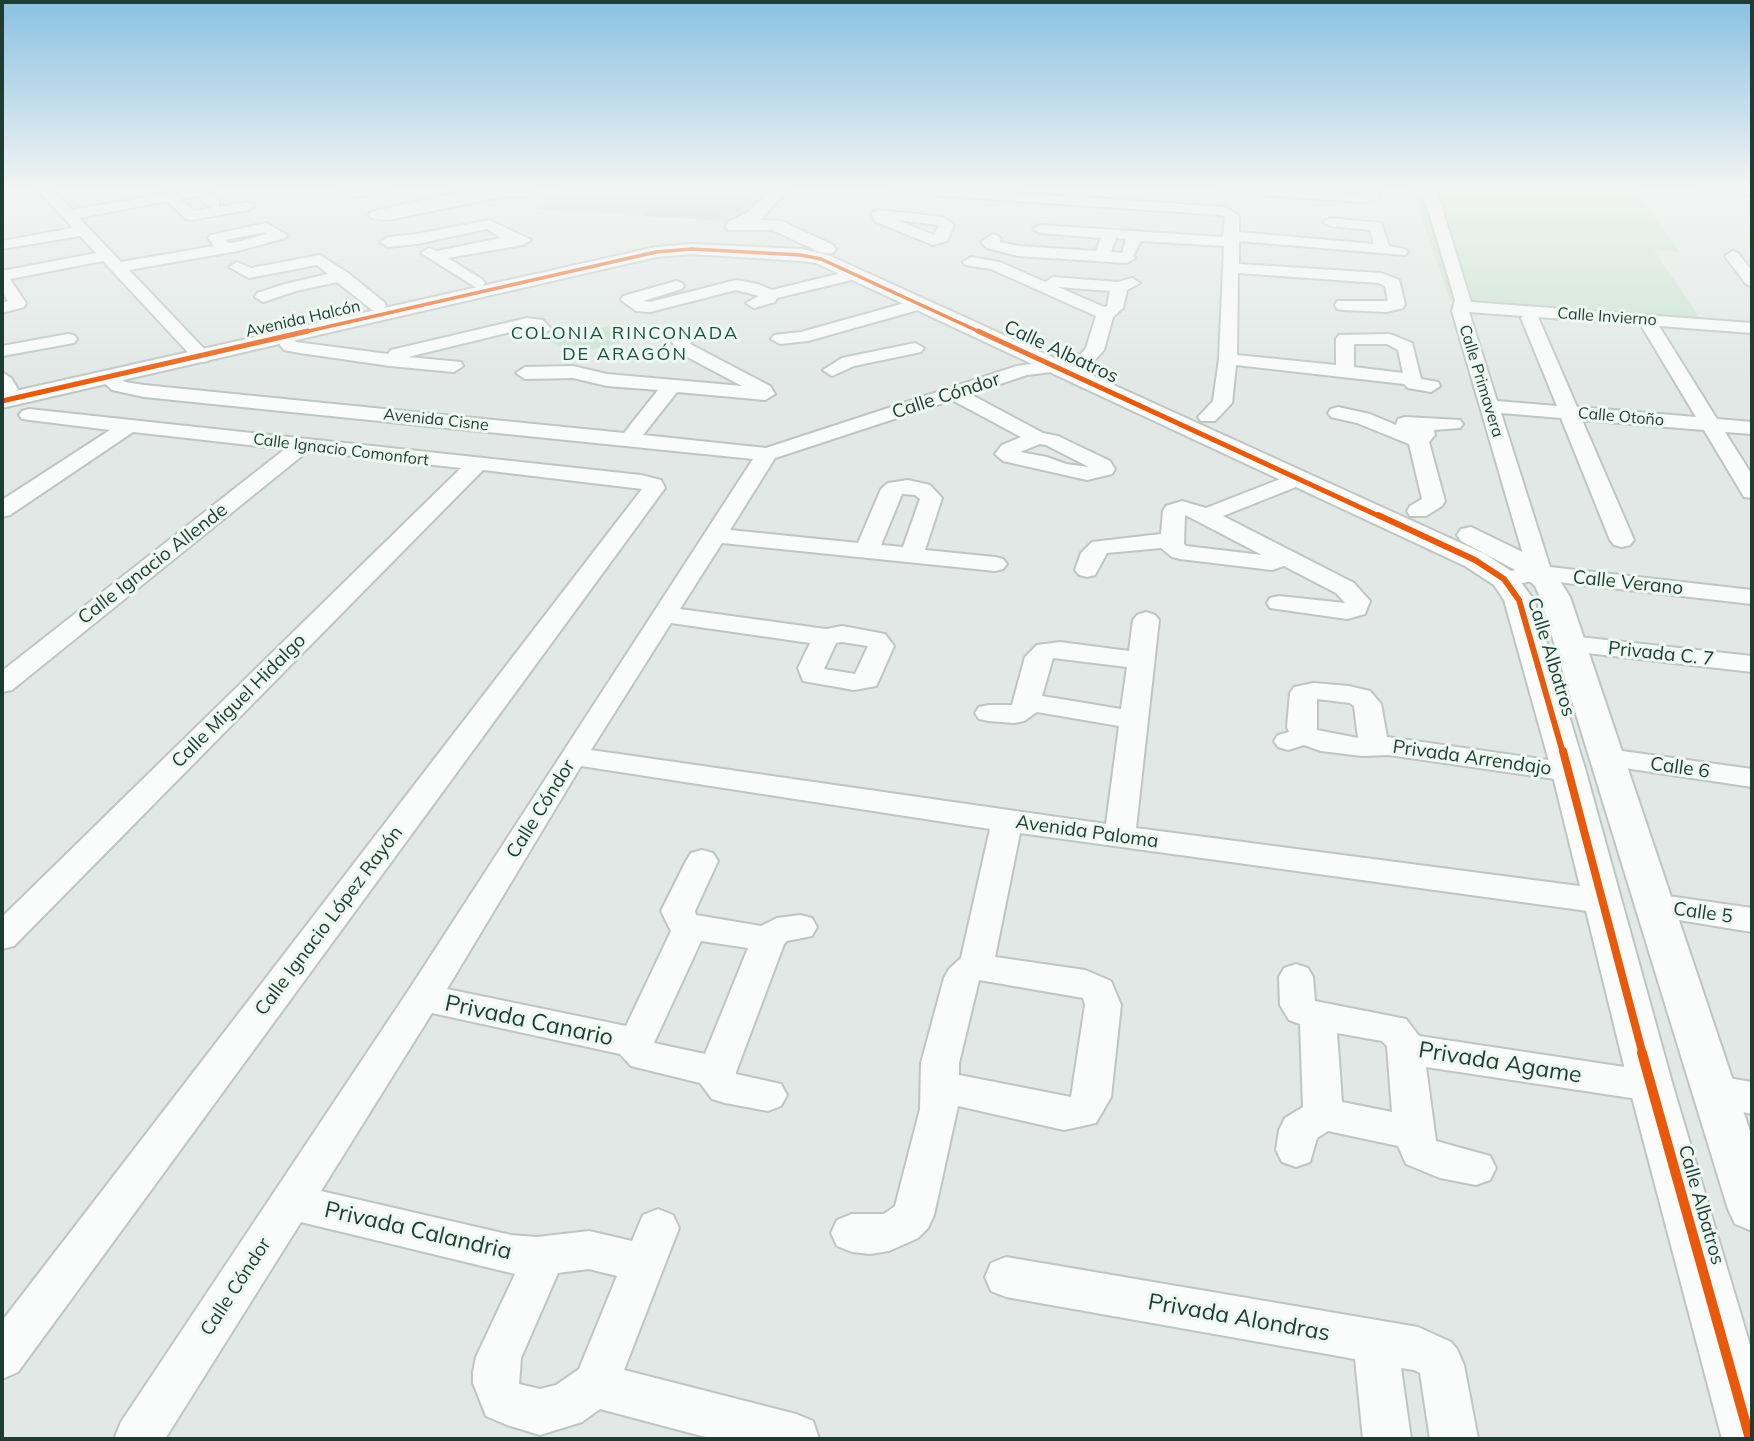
<!DOCTYPE html>
<html>
<head>
<meta charset="utf-8">
<style>
  body { margin:0 }
  #map { position:relative; width:1754px; height:1441px; overflow:hidden; background:#e1e8e5; font-family:Mulish,sans-serif }
  canvas { display:block }
  .frame { position:absolute; inset:0; border:4px solid #1e3c33; pointer-events:none }
</style>
</head>
<body>
<div id="map">
<canvas width="1754" height="1441"></canvas>
<div class="frame"></div>
</div>
<script>
const ctx = document.querySelector('canvas').getContext('2d');
ctx.lineJoin = 'round';
function paint(path, color) {
  ctx.fillStyle = color;
  ctx.fill(path, 'evenodd');
}
function shape(rows) {
  const path = new Path2D();
  for (const r of rows) {
    path.moveTo(r[0], r[1]);
    for (let i = 2; i < r.length; i += 2) path.lineTo(r[i], r[i + 1]);
  }
  return path;
}
function strokePath(path, color, width, dash) {
  ctx.strokeStyle = color;
  ctx.lineWidth = width;
  ctx.lineCap = dash ? 'butt' : 'round';
  ctx.setLineDash(dash || []);
  ctx.stroke(path);
}
function label(font, color, halo, rows, align = 'center') {
  ctx.font = font + ' Mulish,sans-serif';
  ctx.lineWidth = 6;
  ctx.setLineDash([]);
  ctx.textBaseline = 'middle';
  ctx.strokeStyle = halo;
  ctx.fillStyle = color;
  for (const [text, x, y, turn = 0] of rows) {
    ctx.save();
    ctx.translate(x, y);
    ctx.rotate((+turn || 0) * Math.PI / 180);
    ctx.textAlign = isNaN(turn) ? turn : align;
    if (halo) ctx.strokeText(text, 0, 0);
    ctx.fillText(text, 0, 0);
    ctx.restore();
  }
}
const built = shape([
  [562,189,767,189,740,217,727,221,535,209]
]);
const green = shape([
  [1412,189,1634,190,1680,252,1654,250,1701,320,1450,300],
  [620,323,642,337,571,355,549,340]
]);
const building = shape([
  [671,189,758,189,737,213,722,213,714,220,642,216]
]);
const minor = shape([
  [37,189,51,189,72,210,190,189,207,189,219,201,219,207,248,202,255,206,248,210,191,220,186,219,167,201,79,218,121,262,214,246,208,238,211,235,266,223,287,235,285,238,238,251,129,270,208,353,211,357,208,361,202,362,196,361,103,261,10,279,26,303,24,307,2,313,2,303,8,301,2,291,2,271,96,253,80,236,2,249,2,241,73,228,37,189],
  [198,196,209,207,213,208,194,211,180,199,198,196],
  [264,232,267,234,237,242,228,243,225,240,264,232],
  [335,189,388,189,381,193,353,197,335,189],
  [471,189,524,189,532,193,525,197,505,196,388,220,371,218,369,215,371,212,471,189],
  [894,189,959,189,1225,207,1239,216,1239,232,1374,244,1370,230,1330,226,1323,222,1330,218,1381,223,1389,246,1405,249,1408,252,1405,255,1239,241,1239,264,1381,273,1399,280,1405,304,1403,308,1386,312,1343,310,1337,309,1335,305,1337,301,1388,301,1385,286,1378,283,1238,273,1237,355,1336,365,1336,339,1339,335,1390,334,1412,343,1421,379,1438,382,1440,386,1431,392,1408,388,1404,384,1236,365,1232,403,1215,421,1201,421,1198,417,1213,401,1219,359,1224,246,1141,241,1133,256,1135,258,1127,263,1018,256,987,248,981,242,993,234,998,236,1001,239,999,242,1018,246,1096,251,1101,238,1040,233,1033,229,1040,225,1223,237,1225,217,1221,215,901,193,894,189],
  [1116,238,1126,239,1122,253,1111,252,1116,238],
  [1354,344,1387,344,1398,350,1403,373,1354,367,1354,344],
  [1222,189,1288,189,1364,194,1364,189,1378,189,1379,197,1377,200,1364,202,1229,193,1222,189],
  [1422,189,1436,189,1471,302,1752,323,1752,333,1659,326,1717,419,1752,422,1752,434,1725,432,1752,475,1752,498,1744,497,1704,430,1582,420,1634,540,1630,545,1622,547,1614,545,1610,540,1561,418,1501,413,1550,567,1752,590,1752,604,1540,580,1504,586,1495,584,1492,579,1495,574,1527,568,1452,311,1455,300,1422,189],
  [1469,312,1523,316,1521,318,1557,406,1497,401,1469,312],
  [1538,317,1644,325,1642,327,1696,417,1577,407,1538,317],
  [1700,189,1752,189,1752,196,1707,193,1700,189],
  [878,210,943,217,954,225,947,241,933,245,876,222,871,214,878,210],
  [897,220,939,225,939,226,934,235,897,220],
  [489,220,531,240,523,245,448,258,483,280,485,283,483,286,477,288,421,253,429,248,437,251,501,238,487,229,417,244,388,247,380,242,388,237,417,234,489,220],
  [1733,251,1738,253,1752,271,1752,286,1746,284,1725,256,1733,251],
  [320,255,348,273,384,302,386,306,384,310,372,310,337,282,296,291,263,302,255,297,257,293,285,284,328,274,317,265,249,278,229,267,237,262,251,268,320,255],
  [971,257,1000,262,1045,282,1053,277,1118,282,1132,278,1140,283,1127,290,1123,308,1113,317,1104,350,1093,362,1068,370,1027,375,970,394,1043,433,1058,436,1110,461,1115,469,1112,474,1087,480,1003,461,995,454,998,450,1002,445,1021,437,952,400,775,458,730,530,858,543,881,489,888,483,908,480,930,485,942,498,925,550,995,557,1003,559,1007,564,1003,569,995,571,722,543,680,609,826,629,842,626,885,634,894,646,879,680,876,686,854,690,803,681,798,668,810,643,671,623,591,750,1106,824,1119,726,1037,712,1024,721,1014,723,989,721,979,719,975,713,979,707,989,705,1012,705,1025,657,1037,645,1060,642,1129,651,1133,620,1137,615,1146,612,1155,615,1159,620,1136,828,1602,889,1614,893,1618,901,1614,909,1602,913,1020,833,995,957,1085,970,1111,981,1121,1005,1111,1097,1096,1123,1064,1130,958,1106,934,1215,928,1228,918,1238,889,1251,870,1254,852,1252,837,1246,831,1233,837,1220,852,1214,884,1214,895,1206,920,1109,921,1063,944,978,949,969,961,958,990,829,581,766,447,989,626,1026,671,931,661,911,686,861,691,853,702,850,713,853,718,861,695,911,696,915,761,926,777,918,800,915,812,918,817,927,812,936,787,941,784,944,736,1072,736,1074,781,1084,787,1095,781,1106,768,1111,725,1103,712,1099,700,1083,631,1066,620,1054,432,1013,321,1191,511,1235,537,1237,589,1231,632,1241,643,1215,658,1209,673,1215,679,1228,624,1370,796,1414,813,1421,819,1439,713,1439,600,1409,582,1422,540,1435,507,1425,486,1416,473,1383,473,1372,476,1357,515,1274,301,1222,165,1439,114,1439,121,1422,410,988,753,459,144,397,112,390,99,378,101,374,115,374,125,382,144,385,624,433,658,390,607,386,573,378,525,379,516,373,525,367,573,366,607,374,742,386,676,351,672,341,683,331,689,330,698,335,690,344,770,386,775,394,765,400,677,392,643,435,766,448,1017,366,1066,359,1081,354,1086,348,1096,316,991,269,965,265,963,262,971,257],
  [1058,287,1110,291,1107,306,1104,307,1058,287],
  [1040,444,1046,445,1089,467,1066,464,1047,457,1020,452,1040,444],
  [902,494,915,495,920,499,903,547,881,545,902,494],
  [842,642,868,646,855,674,824,669,836,643,842,642],
  [1053,658,1127,667,1121,709,1042,696,1053,658],
  [701,941,748,948,705,1054,654,1043,701,941],
  [979,980,1083,998,1085,1005,1071,1097,959,1075,959,1063,979,980],
  [589,1269,617,1276,579,1369,556,1385,540,1389,519,1384,521,1358,558,1273,589,1269],
  [854,270,860,272,862,275,860,278,777,298,775,302,754,308,746,303,759,296,736,290,650,312,636,311,621,300,623,296,676,281,682,283,684,286,682,289,643,301,650,302,736,280,758,284,772,290,854,270],
  [919,299,927,304,925,308,808,341,780,344,771,339,774,335,801,332,919,299],
  [527,318,543,320,551,329,542,334,527,328,408,357,461,362,463,366,454,372,390,366,300,353,284,350,275,338,284,333,290,334,296,342,388,354,391,350,527,318],
  [68,334,74,335,77,339,74,343,2,356,2,346,68,334],
  [915,343,924,348,921,352,854,366,832,376,823,370,842,358,915,343],
  [2,372,11,378,18,389,15,393,2,393,2,372],
  [1338,407,1370,414,1396,425,1398,419,1405,417,1460,420,1463,424,1460,428,1434,430,1435,435,1429,442,1445,501,1442,506,1426,516,1410,516,1407,511,1410,506,1422,499,1409,444,1357,423,1331,417,1328,413,1331,409,1338,407],
  [29,409,641,475,661,480,665,488,18,1372,2,1379,2,1321,642,489,483,470,14,946,2,949,2,917,461,468,308,451,12,690,2,692,2,671,285,449,133,432,10,515,2,517,2,500,110,430,22,419,19,415,22,411,29,409],
  [1298,472,1306,473,1309,478,1306,483,1223,516,1354,583,1370,601,1365,614,1347,619,1270,608,1267,603,1270,598,1279,596,1345,603,1336,593,1284,566,1272,570,1180,559,1172,557,1161,548,1107,553,1095,575,1087,577,1079,575,1075,570,1081,553,1092,542,1161,534,1163,511,1166,506,1182,501,1206,508,1298,472],
  [1185,515,1197,521,1262,555,1186,546,1184,544,1185,515],
  [1570,636,1752,656,1752,672,1561,650,1557,644,1561,638,1570,636],
  [1314,683,1349,686,1370,691,1381,704,1387,737,1569,763,1579,765,1584,772,1579,779,1569,781,1389,755,1362,756,1321,751,1304,745,1288,750,1278,747,1274,741,1278,735,1289,732,1287,727,1290,693,1294,687,1314,683],
  [1317,699,1350,703,1354,706,1358,738,1317,730,1317,699],
  [1608,749,1752,769,1752,787,1598,764,1593,758,1598,752,1608,749],
  [1654,894,1752,908,1752,932,1642,914,1638,906,1642,898,1654,894],
  [1296,964,1308,968,1313,977,1315,1001,1406,1019,1419,1036,1651,1071,1664,1075,1670,1086,1664,1097,1651,1101,1426,1067,1436,1141,1490,1156,1496,1168,1490,1180,1476,1185,1440,1178,1406,1164,1398,1146,1328,1131,1317,1138,1310,1162,1296,1167,1282,1162,1276,1150,1279,1130,1285,1118,1303,1107,1300,1024,1289,1020,1280,1005,1279,977,1284,968,1296,964],
  [1337,1033,1382,1041,1387,1046,1392,1112,1342,1102,1337,1033],
  [1716,1076,1752,1082,1752,1114,1703,1103,1697,1092,1703,1081,1716,1076],
  [1006,1257,1418,1327,1451,1342,1457,1349,1464,1365,1478,1439,1430,1439,1420,1373,1414,1370,1401,1368,1411,1439,1363,1439,1355,1359,1006,1297,991,1291,985,1277,991,1263,1006,1257]
]);
const tertiary = shape([
  [772,189,789,189,760,220,782,221,833,245,836,249,833,253,821,253,773,230,728,230,725,226,728,222,748,212,772,189],
  [692,244,801,249,828,255,1485,554,1514,573,1534,600,1586,772,1673,1086,1752,1352,1752,1439,1722,1439,1629,1086,1552,772,1504,600,1494,585,1465,566,816,263,801,261,692,254,656,257,2,408,2,394,656,247,692,244],
  [1471,527,1541,561,1557,576,1570,597,1752,1137,1752,1231,1735,1224,1728,1209,1540,597,1535,586,1521,573,1461,541,1457,535,1461,529,1471,527]
]);
const cyclewayFar4 = shape([
  [300,333,656,252,692,249,801,255,821,259,982,333]
]);
const cyclewayFar3 = shape([
  [978,331,1381,517],
  [2,401,308,331]
]);
const cyclewayFar2 = shape([
  [1378,515,1475,560,1504,579,1519,600,1563,753]
]);
const cyclewayFar1 = shape([
  [1563,751,1643,1055]
]);
const cycleway = shape([
  [1642,1053,1750,1439]
]);
const farStreetnames = [
  ["Calle Invierno",1607,317,4],
  ["Avenida Halcón",303,319,-13],
  ["Calle Primavera",1481,381,73],
  ["Calle Otoño",1621,417,5],
  ["Avenida Cisne",436,420,6],
  ["Calle Ignacio Comonfort",341,450,7]
];
const farNeighbourhoodnames = [
  ["COLONIA RINCONADA",625,334],
  ["DE ARAGÓN",625,355]
];
const streetNames = [
  ["Calle Albatros",1061,352,25],
  ["Calle Cóndor",946,396,-18],
  ["Calle Ignacio Allende",153,564,-38],
  ["Calle Verano",1628,583,6],
  ["Privada C. 7",1661,654,6],
  ["Calle Albatros",1551,657,73],
  ["Calle Miguel Hidalgo",239,701,-45],
  ["Privada Arrendajo",1472,758,8],
  ["Calle 6",1680,768,8],
  ["Calle Cóndor",541,809,-58],
  ["Avenida Paloma",1087,832,8],
  ["Calle 5",1703,913,8],
  ["Calle Ignacio López Rayón",329,921,-53],
  ["Calle Albatros",1701,1205,74],
  ["Calle Cóndor",236,1287,-57]
];
const nearStreetnames = [
  ["Privada Canario",529,1021,12],
  ["Privada Agame",1500,1063,9],
  ["Privada Calandria",418,1231,13],
  ["Privada Alondras",1239,1318,10]
];
paint(built, '#cedad5');
paint(green, '#c8e3d0');
paint(building, '#c8cfcc');
strokePath(minor, '#bec5c2', 4);
strokePath(tertiary, '#bec5c2', 4);
paint(minor, '#fafcfb');
paint(tertiary, '#fafcfb');
strokePath(cyclewayFar4, '#e8590c', 3.5);
strokePath(cyclewayFar3, '#e8590c', 5);
strokePath(cyclewayFar2, '#e8590c', 6);
strokePath(cyclewayFar1, '#e8590c', 8);
strokePath(cycleway, '#e8590c', 10);
const sky = ctx.createLinearGradient(0, 0, 0, 391);
sky.addColorStop(0, '#8ac1e2');
sky.addColorStop(0.48, '#f2f5f3');
sky.addColorStop(1, '#f2f5f300');
ctx.fillStyle = sky;
ctx.fillRect(0, 0, 1754, 391);
label('16px', '#1e3c33', '#eef8f3', farStreetnames);
ctx.letterSpacing = '2px';
label('18px', '#185040', '#eef8f3', farNeighbourhoodnames);
ctx.letterSpacing = '0px';
label('19px', '#1e3c33', '#eef8f3', streetNames);
label('23px', '#1e3c33', '#eef8f3', nearStreetnames);
</script>
</body>
</html>
